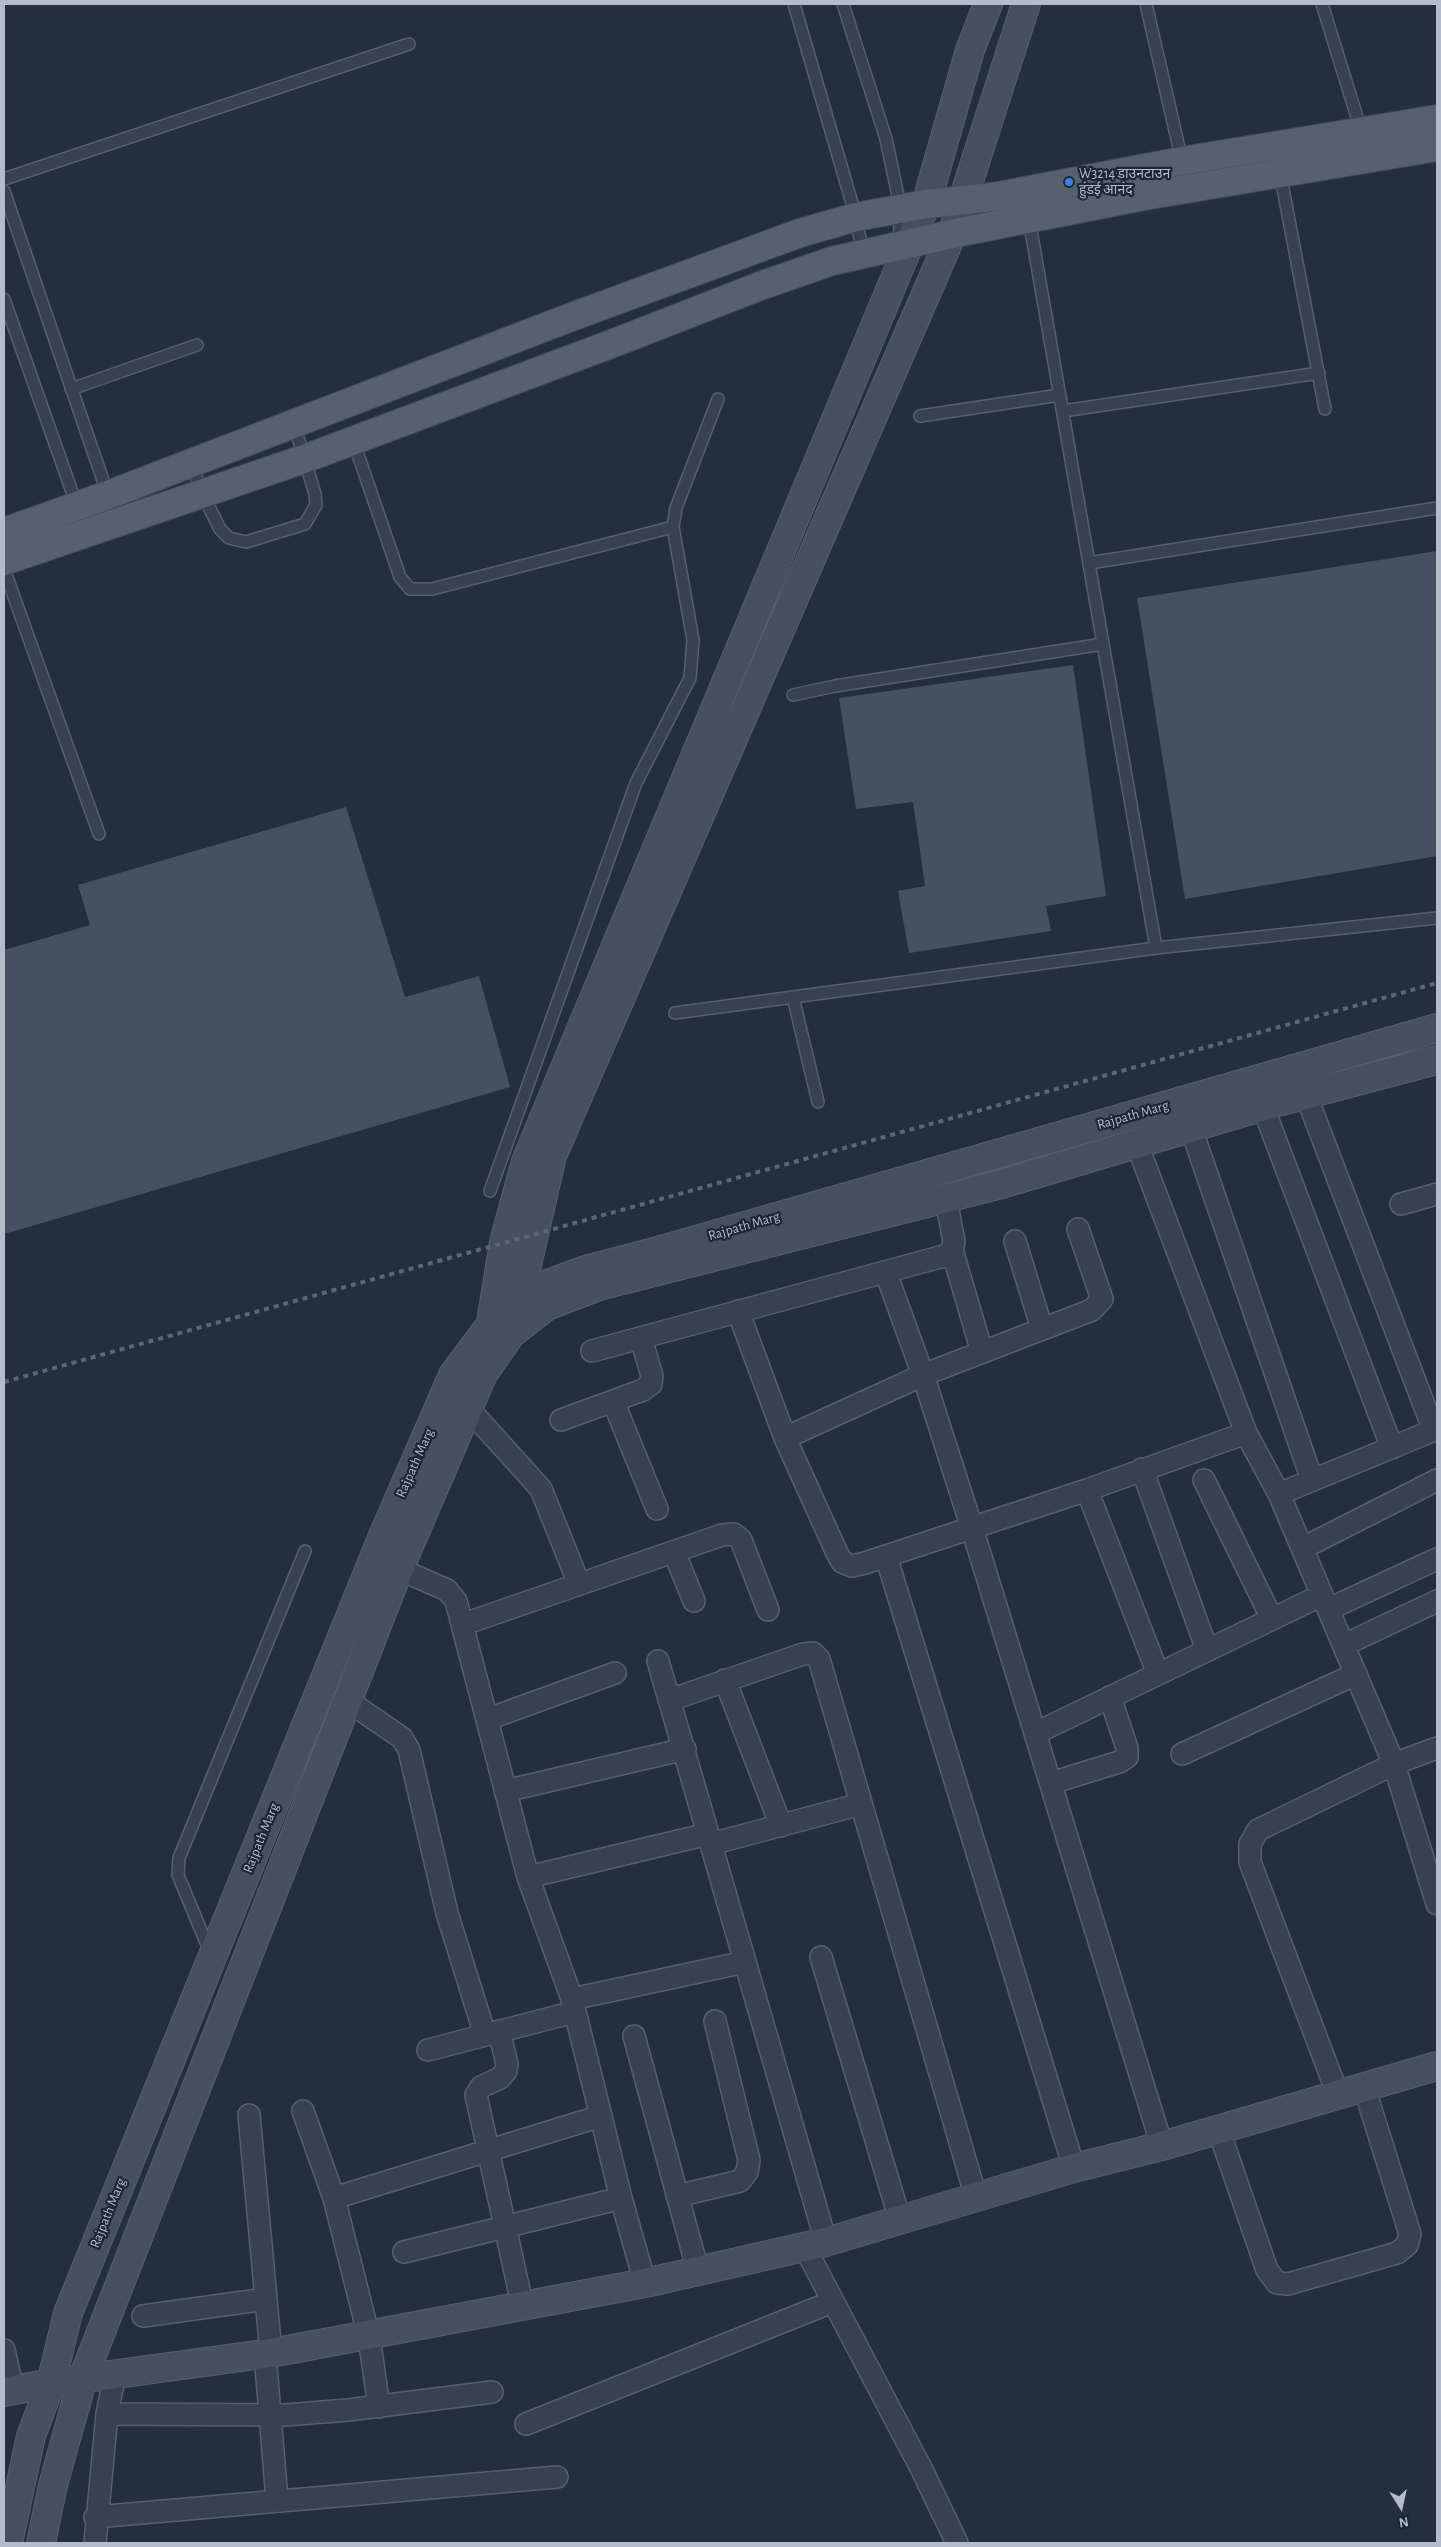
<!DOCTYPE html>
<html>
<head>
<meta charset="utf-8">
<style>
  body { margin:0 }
  #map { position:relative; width:1441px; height:2547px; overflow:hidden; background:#242f3e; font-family:"Alegreya Sans",sans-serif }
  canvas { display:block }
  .frame { position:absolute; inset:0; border:5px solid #b4bcc9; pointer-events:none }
  .north { position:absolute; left:1376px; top:2482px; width:50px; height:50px; -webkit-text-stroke:4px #1d2633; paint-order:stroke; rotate:170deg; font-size:14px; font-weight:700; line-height:20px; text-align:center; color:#b4bcc9 }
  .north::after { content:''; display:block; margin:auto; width:18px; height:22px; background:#b4bcc9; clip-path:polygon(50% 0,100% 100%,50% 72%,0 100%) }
</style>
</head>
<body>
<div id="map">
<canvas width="1441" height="2547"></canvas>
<div class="frame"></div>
<div class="north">N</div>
</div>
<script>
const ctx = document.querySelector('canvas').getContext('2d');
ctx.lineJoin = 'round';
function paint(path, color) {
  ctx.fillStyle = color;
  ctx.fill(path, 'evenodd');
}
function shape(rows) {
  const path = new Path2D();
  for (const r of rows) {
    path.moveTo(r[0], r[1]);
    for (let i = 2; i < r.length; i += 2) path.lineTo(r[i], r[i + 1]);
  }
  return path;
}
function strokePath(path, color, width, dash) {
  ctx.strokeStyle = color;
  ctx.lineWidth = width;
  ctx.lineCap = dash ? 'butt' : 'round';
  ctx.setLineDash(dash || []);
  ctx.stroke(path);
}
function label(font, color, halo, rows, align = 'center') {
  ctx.font = font + ' "Alegreya Sans","Noto Sans Devanagari",sans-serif';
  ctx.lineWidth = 4.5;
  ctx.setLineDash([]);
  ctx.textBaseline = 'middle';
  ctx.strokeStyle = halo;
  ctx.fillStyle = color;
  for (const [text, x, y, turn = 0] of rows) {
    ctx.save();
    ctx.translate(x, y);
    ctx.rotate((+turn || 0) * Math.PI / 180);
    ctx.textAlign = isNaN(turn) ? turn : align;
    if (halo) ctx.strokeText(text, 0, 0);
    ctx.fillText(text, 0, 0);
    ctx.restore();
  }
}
const building = shape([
  [1437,551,1437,856,1185,899,1137,598],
  [1073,665,1106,896,1046,906,1051,931,909,953,898,891,925,886,913,802,856,809,839,698],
  [346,807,405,997,479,976,510,1087,4,1234,4,950,90,925,78,885]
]);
const lane = shape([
  [794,4,856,217,863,255],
  [843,4,886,139,901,210,899,245],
  [1146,4,1182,161],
  [1322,4,1361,130],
  [1280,173,1325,409],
  [4,179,409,44],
  [4,191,108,495],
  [1029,219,1156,948],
  [4,299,77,506],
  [71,389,197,345],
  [1063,411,1319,373],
  [920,416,1060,395],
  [353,440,400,577,410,589,432,589,673,527],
  [191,463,202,493,220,529,229,538,246,542,305,524,316,505,315,494,294,424],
  [1089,563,1437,508],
  [4,569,99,834],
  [793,695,835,686,1103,644],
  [793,997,818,1102],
  [675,1013,1156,948,1437,918],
  [490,1191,636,783,690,678,693,640,673,527,676,508,718,399],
  [210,1952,178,1875,179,1858,305,1551]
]);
const street = shape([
  [1306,1095,1434,1431],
  [1263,1107,1392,1448],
  [1191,1128,1312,1480],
  [1137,1144,1246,1433,1279,1494,1394,1764,1437,1904],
  [1401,1204,1437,1194],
  [1015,1241,1042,1329],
  [952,1250,982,1352],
  [886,1273,923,1375,972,1528,1162,2146],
  [738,1311,785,1438,837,1553,842,1562,852,1566,865,1563,1087,1490,1246,1433],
  [592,1351,944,1256,952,1250,954,1242,946,1199],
  [613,1401,657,1509],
  [468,1408,541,1489,579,1584],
  [561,1420,643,1390,651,1384,652,1376,641,1338],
  [785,1438,923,1375,1092,1310,1102,1299,1078,1229],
  [1142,1469,1207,1650],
  [1204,1480,1272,1619],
  [1087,1490,1158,1674],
  [1279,1494,1437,1429],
  [1303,1548,1437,1480],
  [674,1552,694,1601],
  [886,1556,1074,2168],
  [399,1569,447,1590,456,1601,528,1877,572,1999,621,2198,645,2283],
  [1329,1609,1437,1559],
  [464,1624,722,1535,734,1534,741,1540,768,1610],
  [1344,1645,1437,1601],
  [658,1661,826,2242],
  [725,1680,781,1826],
  [670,1700,803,1654,813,1653,819,1659,976,2197],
  [348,1701,402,1738,409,1750,447,1913,485,2035],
  [488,1719,615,1673],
  [1036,1733,1322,1595],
  [1182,1754,1356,1674],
  [1051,1783,1119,1762,1127,1757,1127,1748,1110,1697],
  [505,1791,685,1749],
  [711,1844,861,1804],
  [528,1877,708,1834],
  [821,1957,900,2220],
  [572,1999,745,1962],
  [499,2031,507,2064,506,2071,500,2078,481,2087,476,2095,523,2308],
  [634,2036,698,2271],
  [428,2050,574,2012],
  [1338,2095,1250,1862,1250,1844,1258,1830,1394,1764,1437,1748],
  [303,2111,334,2198,369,2337,379,2407],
  [249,2115,271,2353],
  [1218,2128,1267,2270,1277,2283,1288,2284,1397,2253,1407,2245,1410,2234,1364,2087],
  [677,2196,740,2181,747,2172,749,2160,715,2021],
  [334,2198,601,2116],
  [804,2246,922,2470,957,2543],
  [404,2252,621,2198],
  [143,2316,266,2299],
  [4,2350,13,2390],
  [265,2354,277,2500],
  [107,2414,285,2415,348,2410,492,2392],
  [526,2424,832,2302],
  [95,2517,557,2477],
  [95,2543,107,2414,115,2374]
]);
const secondary = shape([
  [517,1309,552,1156,952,234,1026,4],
  [490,1329,504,1242,526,1161,926,204,970,50,988,4],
  [4,2392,51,2383,271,2353,645,2283,826,2242,1074,2168,1162,2146,1437,2066],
  [8,2543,31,2436,51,2383,68,2313,382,1538,453,1375,491,1324,519,1297,542,1286,585,1270,658,1251,1437,1028],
  [41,2543,53,2485,83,2378,399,1569,483,1374,511,1334,547,1306,599,1286,998,1185,1274,1103,1437,1060]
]);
const primary = shape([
  [4,532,108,495,574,316,800,233,856,217,926,204,993,197,1182,161,1437,119],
  [4,561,304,459,619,341,760,286,832,261,961,232,1144,196,1437,147]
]);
const rail = shape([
  [4,1382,1437,983]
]);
const markers = [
  [1069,182,5,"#3f7fe0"]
];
const poiNames = [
  ["W3214 डाउनटाउन",1079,174],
  ["हुंडई आनंद",1079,190]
];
const streetNames = [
  ["Rajpath Marg",1133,1115,-16],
  ["Rajpath Marg",744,1226,-16],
  ["Rajpath Marg",415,1463,-66],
  ["Rajpath Marg",261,1838,-68],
  ["Rajpath Marg",108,2213,-68]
];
paint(building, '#455162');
strokePath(lane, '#565f6c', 14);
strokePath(street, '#565f6c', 24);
strokePath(secondary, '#565f6c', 30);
strokePath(primary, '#414a57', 30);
strokePath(lane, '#38414e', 11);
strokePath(street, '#38414e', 21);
strokePath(secondary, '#465061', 28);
strokePath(primary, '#56606e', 28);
strokePath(rail, '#5a6575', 4, [5, 5]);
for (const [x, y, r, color] of markers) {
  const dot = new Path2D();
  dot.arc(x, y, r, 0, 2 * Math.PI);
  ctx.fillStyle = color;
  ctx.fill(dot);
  strokePath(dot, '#1d2633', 2);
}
label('14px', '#b4bcc9', '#1d2633', poiNames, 'left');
label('14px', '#b4bcc9', '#1d2633', streetNames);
</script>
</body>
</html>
